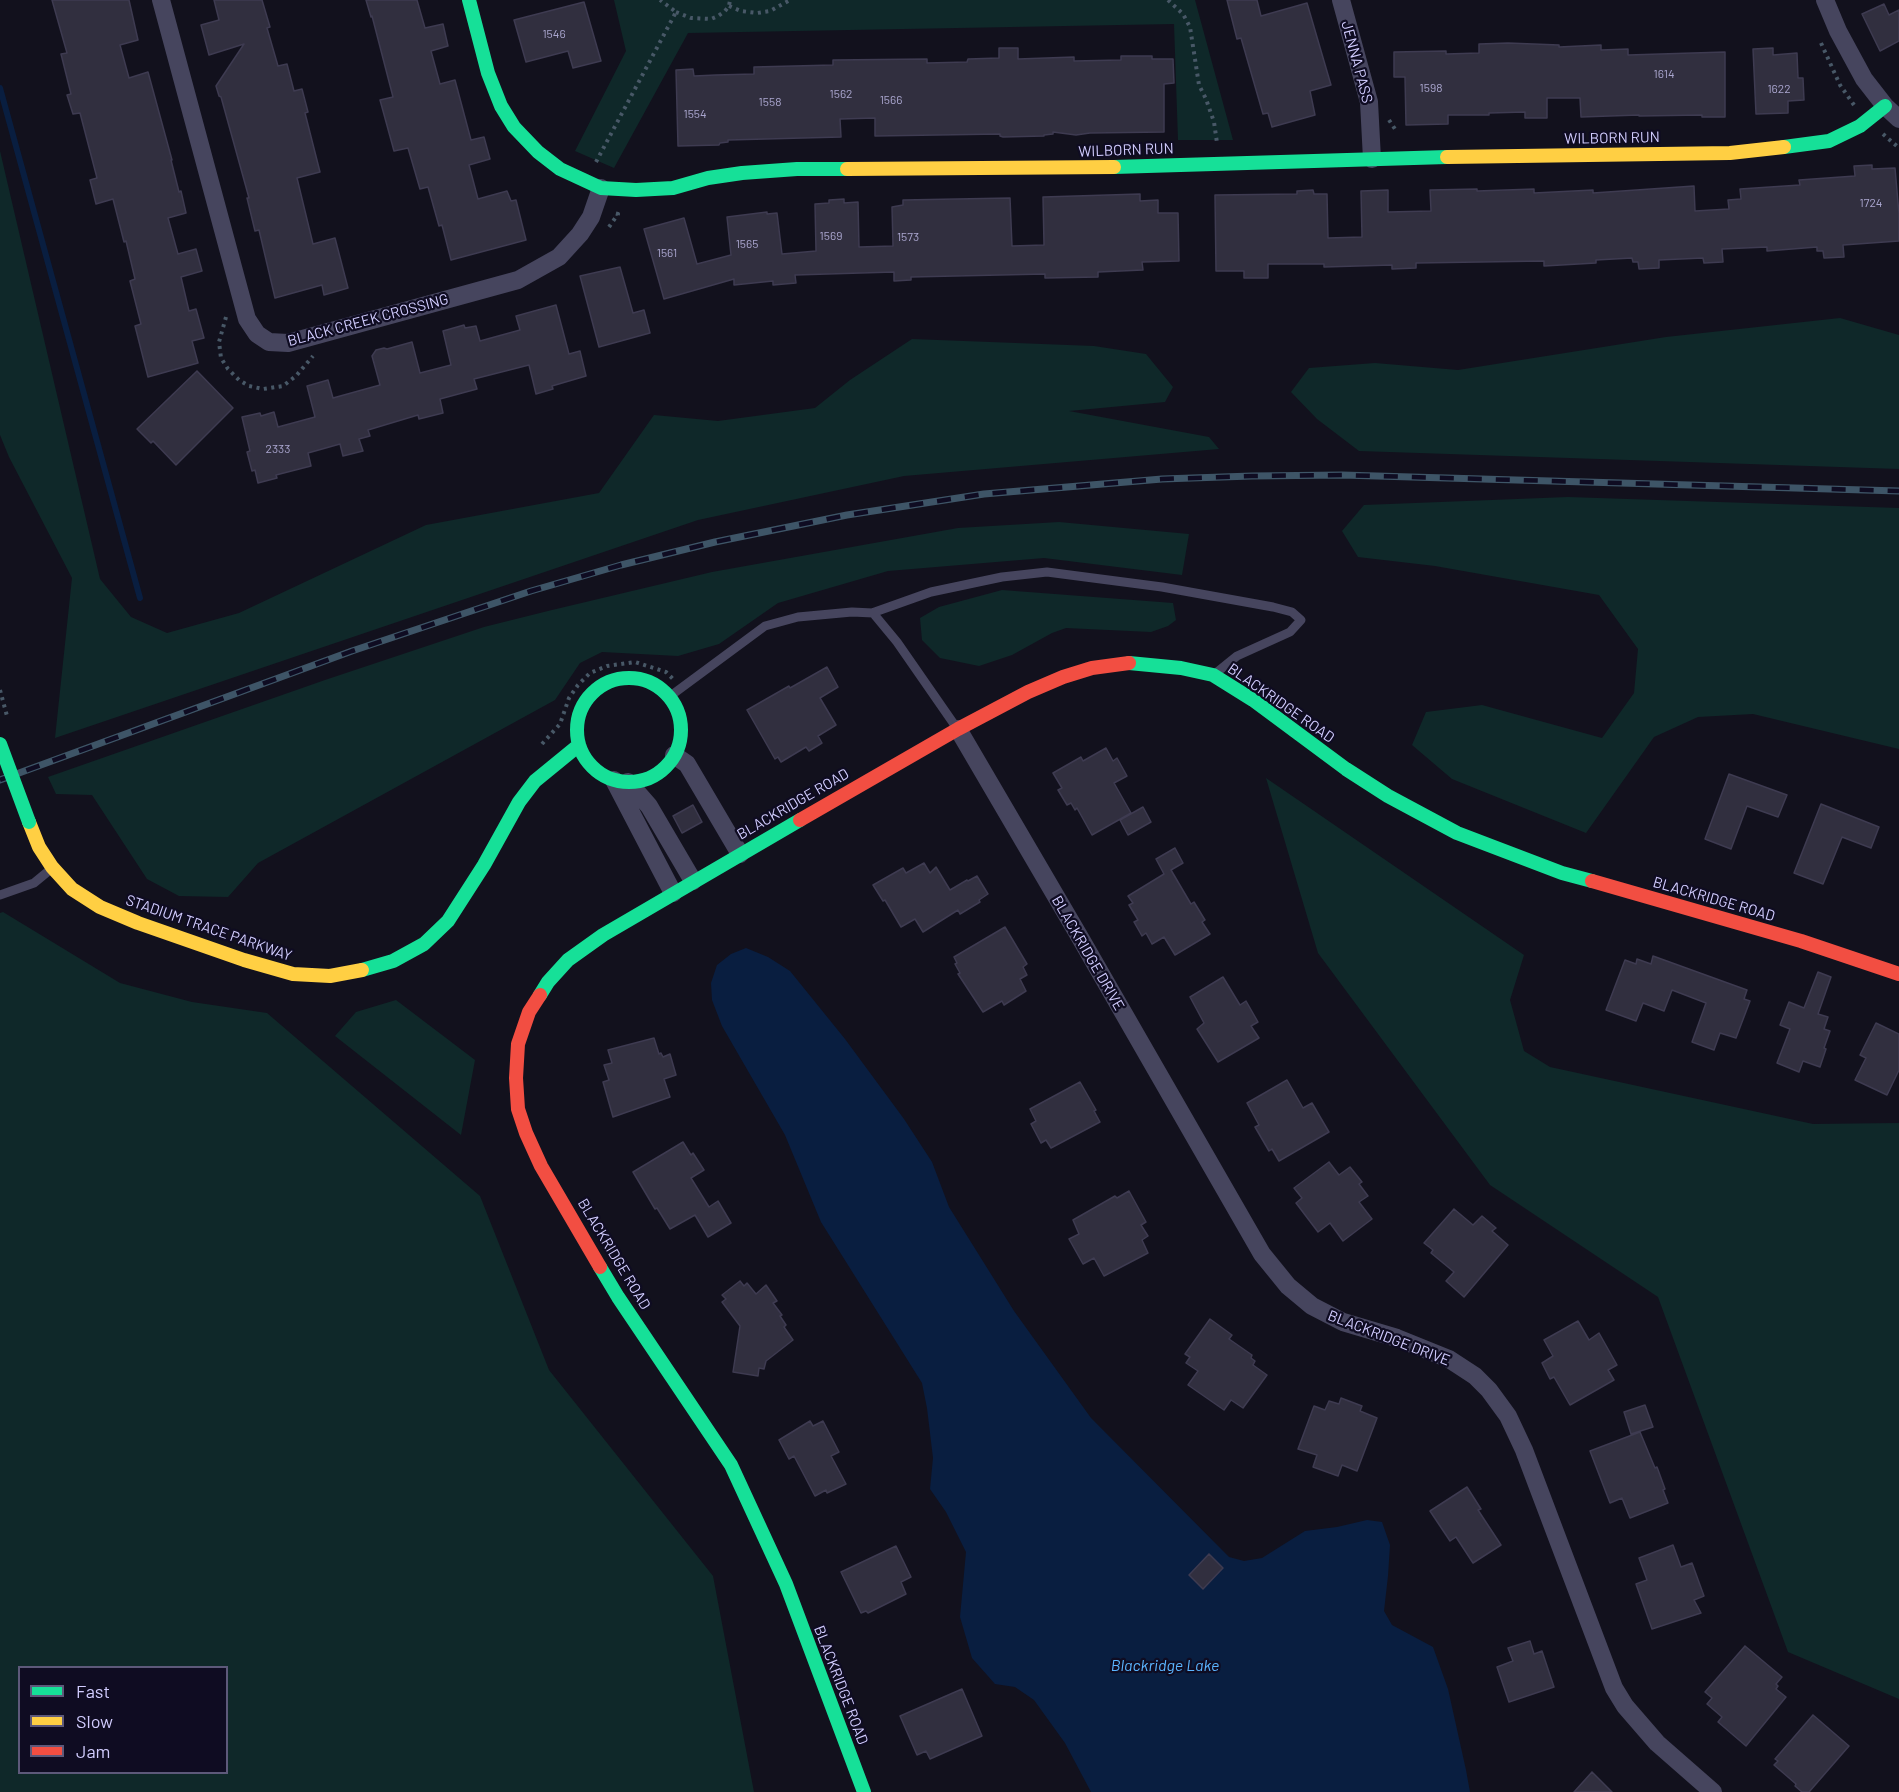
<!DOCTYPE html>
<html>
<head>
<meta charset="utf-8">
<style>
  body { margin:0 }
  #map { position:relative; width:1899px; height:1792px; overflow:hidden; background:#12111d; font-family:Barlow,sans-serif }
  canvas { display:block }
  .legend { position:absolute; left:18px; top:1666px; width:210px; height:108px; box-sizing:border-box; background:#0f0c22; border:2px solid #5d597a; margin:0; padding:8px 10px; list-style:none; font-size:18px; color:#d2cdff }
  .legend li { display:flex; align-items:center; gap:12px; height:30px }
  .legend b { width:30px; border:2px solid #5d597a }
</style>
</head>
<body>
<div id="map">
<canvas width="1899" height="1792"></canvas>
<ul class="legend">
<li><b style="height:8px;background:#16e098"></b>Fast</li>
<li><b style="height:8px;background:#ffcf43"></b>Slow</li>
<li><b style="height:8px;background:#f24e42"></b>Jam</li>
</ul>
</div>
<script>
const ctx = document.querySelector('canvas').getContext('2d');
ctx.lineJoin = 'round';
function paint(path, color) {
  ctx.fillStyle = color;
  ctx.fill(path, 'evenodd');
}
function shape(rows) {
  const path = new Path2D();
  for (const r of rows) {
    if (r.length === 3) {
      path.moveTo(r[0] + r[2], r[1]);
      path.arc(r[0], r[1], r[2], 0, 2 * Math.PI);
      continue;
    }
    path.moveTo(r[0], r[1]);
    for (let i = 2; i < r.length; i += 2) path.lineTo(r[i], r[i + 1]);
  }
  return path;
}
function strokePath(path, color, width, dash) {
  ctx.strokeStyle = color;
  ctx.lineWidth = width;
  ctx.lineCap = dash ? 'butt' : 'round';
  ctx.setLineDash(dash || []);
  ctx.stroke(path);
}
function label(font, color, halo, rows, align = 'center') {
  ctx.font = font + ' Barlow,sans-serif';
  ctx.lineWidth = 4.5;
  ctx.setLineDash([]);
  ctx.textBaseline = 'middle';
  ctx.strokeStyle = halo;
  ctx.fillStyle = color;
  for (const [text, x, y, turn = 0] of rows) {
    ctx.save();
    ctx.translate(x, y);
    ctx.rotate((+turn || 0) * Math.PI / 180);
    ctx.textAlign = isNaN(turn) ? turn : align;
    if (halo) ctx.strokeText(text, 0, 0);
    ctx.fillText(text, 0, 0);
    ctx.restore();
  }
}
const green = shape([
  [614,0,1195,0,1233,140,1178,140,1174,24,688,33,614,168,575,151,626,51],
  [0,151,100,579,131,617,167,633,239,613,426,525,599,493,654,415,718,421,815,408,850,380,912,339,1094,346,1146,354,1173,387,1165,402,1069,411,1209,437,1219,449,904,476,698,520,55,738,72,578,9,457,0,435],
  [1840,318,1899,335,1899,469,1359,451,1317,419,1291,392,1309,368,1375,363,1458,370,1666,337],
  [1568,497,1899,508,1899,749,1753,714,1698,717,1654,737,1586,833,1452,779,1412,745,1426,712,1482,705,1602,738,1634,693,1638,649,1599,595,1435,566,1358,557,1342,531,1364,505],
  [1059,522,1189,534,1182,575,1044,558,888,571,778,603,719,644,678,656,602,652,580,663,555,700,258,863,228,897,179,896,147,879,92,795,56,794,48,777,325,680,484,627,552,610,712,572,958,528],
  [1002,590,1173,603,1176,620,1168,626,1151,632,1066,628,1052,633,1012,655,979,666,940,658,922,640,920,618,939,607],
  [1266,778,1524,955,1510,1000,1524,1051,1550,1067,1813,1124,1899,1123,1899,1699,1788,1652,1658,1297,1490,1185,1318,953],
  [3,912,120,983,192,1002,267,1013,480,1196,549,1370,713,1576,754,1792,0,1792,0,913],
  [20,1668,226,1668,226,1772,20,1772],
  [396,1000,475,1060,461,1135,335,1036,356,1012]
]);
const water = shape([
  [746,948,768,957,790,971,845,1039,904,1119,932,1162,949,1207,1014,1311,1091,1418,1229,1557,1244,1561,1262,1558,1305,1531,1337,1527,1367,1520,1382,1522,1390,1545,1388,1576,1384,1611,1392,1625,1433,1647,1448,1689,1466,1770,1470,1792,1091,1792,1065,1743,1034,1700,1015,1687,995,1684,972,1658,960,1617,966,1552,946,1512,930,1489,933,1458,927,1408,922,1383,821,1222,785,1135,722,1026,712,1000,711,983,717,965,731,954]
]);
const stream = shape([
  [0,88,140,598]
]);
const building = shape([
  [52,0,129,0,138,40,120,45,129,78,148,72,172,160,171,160,179,192,181,191,186,213,168,218,178,254,196,249,202,271,181,277,189,311,196,309,204,338,192,341,198,363,148,377,135,326,141,324,130,281,135,279,126,241,124,242,113,199,96,204,90,180,97,178,80,113,73,114,67,95,71,94,61,54,67,53,52,0],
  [214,0,262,0,270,27,267,28,278,66,287,64,294,91,302,89,308,112,305,113,320,172,297,178,313,244,335,238,348,288,324,295,322,285,275,298,259,230,255,231,247,198,249,198,221,97,219,96,216,86,244,44,209,55,201,25,219,20,214,0],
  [366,0,417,0,425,28,443,24,448,46,431,51,440,84,455,80,471,140,484,137,490,159,469,165,478,199,507,191,511,201,516,200,526,240,451,260,442,225,439,226,428,187,420,189,408,148,394,151,380,100,393,97,372,16,371,17,366,0],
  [1227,0,1257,0,1261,16,1307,3,1331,85,1310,91,1315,115,1272,127,1268,113,1263,114,1241,38,1237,39,1227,0],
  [584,2,601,61,573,68,568,51,526,62,514,20,584,2],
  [1884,4,1889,15,1899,10,1899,41,1880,51,1862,14,1884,4],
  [1508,43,1559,45,1559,47,1601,45,1601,50,1628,49,1628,55,1725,52,1725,117,1702,117,1702,115,1639,116,1639,115,1581,117,1580,98,1547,98,1547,118,1525,118,1525,112,1489,113,1489,115,1448,115,1448,124,1406,125,1405,77,1394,77,1394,52,1446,51,1446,54,1479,53,1479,44,1508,43],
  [999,48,1018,48,1018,59,1074,57,1074,61,1121,60,1121,56,1152,56,1152,59,1173,59,1174,83,1164,84,1164,132,1090,133,1076,135,1053,132,1053,134,1044,135,1044,136,1003,137,1000,136,1000,134,875,136,875,118,840,119,841,137,728,140,728,142,720,143,719,145,678,146,676,70,693,69,694,76,716,75,754,74,754,67,833,65,833,60,927,59,927,63,967,62,968,59,999,58,999,48],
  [1773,48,1773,55,1797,53,1798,78,1803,78,1804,100,1788,101,1788,113,1756,114,1753,49,1773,48],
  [1872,165,1872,169,1895,168,1899,214,1899,241,1843,245,1844,257,1824,258,1823,251,1817,251,1817,247,1767,251,1767,247,1722,249,1723,262,1704,263,1703,258,1659,260,1659,268,1639,269,1638,262,1633,262,1632,258,1596,260,1596,263,1544,266,1544,261,1416,263,1416,268,1392,269,1392,265,1324,267,1324,264,1268,264,1268,278,1244,278,1244,271,1216,271,1215,195,1297,194,1297,191,1313,190,1314,194,1327,194,1328,238,1362,237,1361,191,1388,190,1388,212,1431,211,1430,190,1477,189,1477,191,1534,189,1534,193,1593,190,1593,193,1694,186,1695,211,1729,209,1728,200,1741,199,1740,189,1800,185,1799,180,1855,176,1854,166,1872,165],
  [1140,194,1140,201,1158,200,1158,213,1178,213,1179,261,1142,262,1143,270,1098,272,1098,277,1045,278,1045,274,911,277,911,280,894,281,894,272,795,275,796,283,773,285,773,281,734,285,734,279,664,299,644,229,684,218,697,264,731,255,727,217,767,212,767,214,777,213,782,254,816,251,815,204,829,203,829,200,844,199,844,203,858,202,859,247,893,246,892,207,903,205,903,200,1010,198,1012,246,1044,245,1043,197,1140,194],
  [620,267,633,313,644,310,650,333,599,347,580,276,620,267],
  [556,305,569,354,580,351,586,376,552,386,553,389,536,394,529,365,474,379,477,389,440,399,443,413,419,419,418,415,368,430,370,436,359,439,363,451,343,456,340,444,308,453,311,466,276,475,277,478,258,483,255,470,252,471,247,452,250,451,242,417,260,413,261,416,274,412,278,427,315,417,307,386,328,380,333,398,380,385,372,356,376,350,384,348,387,349,412,342,420,373,451,365,443,331,464,325,465,328,476,326,480,341,520,330,516,316,556,305],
  [197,371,233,408,176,465,153,441,151,443,137,429,197,371],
  [827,667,838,687,820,698,836,725,818,736,822,743,809,751,806,747,781,762,778,757,775,759,747,710,789,686,790,688,827,667],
  [1106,748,1113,761,1117,758,1127,776,1114,783,1131,813,1092,835,1077,808,1075,810,1071,803,1067,805,1058,790,1062,788,1053,773,1081,757,1083,761,1106,748],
  [1729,774,1787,795,1778,817,1747,806,1731,849,1705,839,1729,774],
  [1821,804,1879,827,1871,848,1842,837,1823,884,1794,873,1821,804],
  [693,805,702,822,682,833,673,816,693,805],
  [1143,807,1151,822,1128,835,1120,820,1143,807],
  [1175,848,1183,863,1171,870,1191,904,1194,902,1205,920,1202,922,1210,934,1175,955,1164,937,1152,944,1146,933,1142,936,1134,922,1138,920,1129,905,1133,903,1128,896,1164,874,1156,859,1175,848],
  [924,863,930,873,936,867,950,890,967,880,968,881,977,876,988,894,979,900,980,902,960,914,958,910,923,932,915,919,901,927,885,900,883,901,873,885,903,868,906,873,924,863],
  [1005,927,1027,964,1023,967,1027,975,1020,979,1026,991,1004,1005,1002,1001,983,1012,958,974,960,973,955,964,957,963,954,957,1005,927],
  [1653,956,1747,990,1744,999,1750,1001,1736,1038,1720,1033,1714,1050,1692,1042,1706,1003,1672,990,1664,1011,1643,1003,1636,1021,1606,1010,1625,960,1636,964,1637,959,1651,964,1653,956],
  [1818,972,1831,977,1818,1014,1828,1017,1824,1029,1830,1031,1824,1048,1826,1049,1820,1067,1803,1061,1799,1072,1777,1063,1790,1029,1780,1025,1789,1002,1804,1008,1818,972],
  [1223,977,1240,1005,1246,1001,1258,1022,1251,1026,1259,1038,1218,1062,1197,1029,1204,1023,1190,997,1223,977],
  [1876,1023,1899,1034,1899,1070,1887,1095,1855,1080,1866,1058,1860,1055,1876,1023],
  [654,1038,659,1054,661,1053,663,1057,670,1054,676,1075,664,1079,670,1097,613,1117,603,1082,609,1080,604,1065,612,1063,608,1050,654,1038],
  [1287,1080,1303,1108,1312,1103,1329,1132,1279,1161,1272,1149,1269,1151,1255,1127,1259,1125,1247,1103,1287,1080],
  [1080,1082,1096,1110,1094,1111,1100,1122,1051,1148,1046,1140,1041,1143,1031,1124,1036,1121,1030,1109,1080,1082],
  [683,1142,691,1155,693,1153,704,1170,691,1178,709,1207,718,1201,731,1223,708,1237,695,1215,670,1229,657,1208,655,1209,633,1172,683,1142],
  [1329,1162,1339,1175,1350,1167,1362,1182,1359,1184,1368,1196,1359,1202,1372,1219,1343,1241,1330,1223,1318,1232,1296,1203,1302,1198,1294,1188,1329,1162],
  [1129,1191,1146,1222,1141,1225,1148,1236,1142,1240,1148,1253,1104,1276,1094,1258,1083,1264,1069,1239,1079,1234,1073,1220,1115,1196,1117,1198,1129,1191],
  [1454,1209,1473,1225,1482,1216,1496,1228,1492,1231,1508,1245,1464,1297,1446,1281,1454,1272,1431,1253,1433,1250,1424,1243,1454,1209],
  [740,1281,744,1286,747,1283,756,1294,766,1285,777,1301,773,1303,782,1315,780,1316,786,1325,784,1327,793,1340,766,1361,764,1369,759,1368,758,1376,733,1372,740,1326,722,1302,726,1299,722,1295,740,1281],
  [1210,1319,1232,1335,1229,1339,1252,1355,1251,1358,1255,1361,1253,1365,1267,1375,1243,1408,1231,1400,1224,1410,1188,1385,1198,1371,1186,1363,1190,1357,1185,1354,1210,1319],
  [1578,1321,1589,1340,1599,1333,1617,1365,1608,1370,1614,1380,1570,1405,1554,1377,1550,1379,1542,1363,1553,1356,1544,1340,1578,1321],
  [1341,1398,1362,1406,1360,1411,1377,1418,1357,1471,1342,1465,1338,1476,1313,1467,1317,1455,1298,1449,1314,1406,1325,1410,1329,1401,1339,1404,1341,1398],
  [1645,1405,1653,1427,1631,1434,1624,1412,1645,1405],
  [810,1421,813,1426,823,1421,839,1452,831,1456,846,1484,827,1493,826,1490,815,1496,794,1456,789,1459,779,1440,810,1421],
  [1640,1432,1655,1468,1657,1467,1665,1489,1663,1490,1668,1503,1630,1518,1622,1498,1610,1503,1590,1451,1640,1432],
  [1467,1487,1481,1509,1478,1510,1501,1545,1473,1563,1456,1537,1450,1541,1430,1511,1467,1487],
  [1673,1545,1681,1567,1692,1563,1704,1596,1694,1600,1701,1613,1652,1629,1636,1584,1647,1580,1639,1558,1673,1545],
  [896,1546,911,1577,901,1582,906,1594,868,1613,866,1611,861,1613,841,1572,896,1546],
  [1209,1554,1223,1568,1203,1589,1189,1575,1209,1554],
  [1530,1641,1534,1654,1542,1651,1554,1687,1509,1702,1497,1667,1513,1661,1508,1648,1530,1641],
  [1745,1646,1782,1677,1776,1684,1778,1686,1776,1689,1786,1697,1746,1746,1718,1722,1722,1717,1707,1704,1712,1698,1705,1692,1745,1646],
  [962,1689,982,1736,930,1759,926,1751,917,1755,900,1716,962,1689],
  [1813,1715,1849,1746,1809,1792,1802,1792,1795,1786,1796,1784,1774,1765,1778,1761,1775,1759,1813,1715],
  [1592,1772,1612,1792,1574,1792,1592,1772]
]);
const path = shape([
  [1168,0,1183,14,1190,27,1199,85,1206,99,1214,122,1217,143],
  [729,6,741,11,757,13,770,11,790,0],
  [676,12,691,18,711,19,718,16,725,11,729,6,730,0],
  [1821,43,1840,85,1854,105],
  [1389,120,1397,132],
  [1883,134,1899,148],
  [596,162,676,12,660,0],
  [609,227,618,214,614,213],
  [226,317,219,342,221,358,228,369,239,380,249,386,263,389,283,386,296,376,313,356],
  [0,690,7,716],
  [542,744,560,724,569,698,578,685,590,673,607,666,635,662,666,672,673,679]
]);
const lane = shape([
  [872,613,931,592,1002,577,1047,572,1162,587,1273,607,1292,612,1301,620,1290,632,1237,656,1216,673],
  [669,697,765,626,798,617,852,612,873,613,897,642,956,727],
  [0,895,34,883,51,869]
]);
const street = shape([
  [161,0,247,319,257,334,269,342,288,343,518,280,559,257,580,234,591,217,601,188],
  [1341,0,1369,102,1372,159],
  [1825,0,1838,31,1864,79,1885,106,1899,119],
  [958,729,1078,934,1262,1254,1288,1286,1312,1306,1343,1322,1397,1338,1449,1359,1475,1376,1489,1390,1508,1416,1524,1450,1614,1688,1625,1706,1657,1743,1713,1792],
  [674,755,687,764,740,854],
  [614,780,673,893],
  [628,782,649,806,693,881]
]);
const fast = shape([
  [469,0,488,73,501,106,514,127,538,152,560,169,601,188,636,190,673,188,708,178,742,173,797,169,847,169],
  [1784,147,1829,141,1860,126,1885,106],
  [1114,167,1447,157],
  [1129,663,1181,668,1213,675,1253,700,1346,769,1388,796,1457,833,1562,873,1592,881],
  [629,730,52],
  [362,970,393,961,424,944,448,921,484,865,519,802,535,781,579,745],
  [540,995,548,982,568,960,603,935,800,820],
  [600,1267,618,1297,731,1465,786,1584,864,1792]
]);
const slow = shape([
  [1447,157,1730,153,1784,147],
  [847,169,1114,167],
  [29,822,39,847,52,867,72,889,100,907,138,923,244,960,293,974,330,976,362,970]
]);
const jam = shape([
  [800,820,958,729,1028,692,1063,677,1092,668,1129,663],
  [1592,881,1801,941,1899,974],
  [540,995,529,1012,518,1044,516,1078,518,1109,526,1133,541,1166,600,1267]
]);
const rail = shape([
  [0,780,352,651,531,591,621,565,715,542,847,515,984,494,1162,479,1252,476,1342,475,1899,491]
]);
const fastBridge = shape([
  [0,744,29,822]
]);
const numberNames = [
  ["1546",554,34],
  ["1614",1664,74],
  ["1598",1431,88],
  ["1622",1779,89],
  ["1562",841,94],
  ["1566",891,100],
  ["1558",770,102],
  ["1554",695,114],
  ["1724",1871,203],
  ["1569",831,236],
  ["1573",908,237],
  ["1565",747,244],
  ["1561",667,253],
  ["2333",278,449]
];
const streetNames = [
  ["JENNA PASS",1357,62,75],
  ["WILBORN RUN",1612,138,-1],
  ["WILBORN RUN",1126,150,-2],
  ["BLACK CREEK CROSSING",368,320,-15],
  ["BLACKRIDGE ROAD",1281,703,35],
  ["BLACKRIDGE ROAD",793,804,-30],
  ["BLACKRIDGE ROAD",1714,899,16],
  ["STADIUM TRACE PARKWAY",209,928,19],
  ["BLACKRIDGE DRIVE",1088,953,60],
  ["BLACKRIDGE ROAD",614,1254,59],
  ["BLACKRIDGE DRIVE",1389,1338,21],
  ["BLACKRIDGE ROAD",841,1685,69]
];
const waterNames = [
  ["Blackridge Lake",1165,1666]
];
paint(green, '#0f2829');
paint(water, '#091e40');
strokePath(stream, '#091e40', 6);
paint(building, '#312f3f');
strokePath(building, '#3e3b51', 1.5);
strokePath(path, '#485867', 4, [3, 4.5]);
strokePath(lane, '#46455e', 9);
strokePath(street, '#46455e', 18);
strokePath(fast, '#16e098', 14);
strokePath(slow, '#ffcf43', 14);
strokePath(jam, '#f24e42', 14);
strokePath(rail, '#3e5567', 7);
strokePath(rail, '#0f0c22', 4.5, [14]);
strokePath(fastBridge, '#16e098', 14);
label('12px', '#aaa6cf', null, numberNames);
label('15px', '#d2cdff', '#0f0c22', streetNames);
label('italic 16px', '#5bb5ff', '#0f0c22', waterNames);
</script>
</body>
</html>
